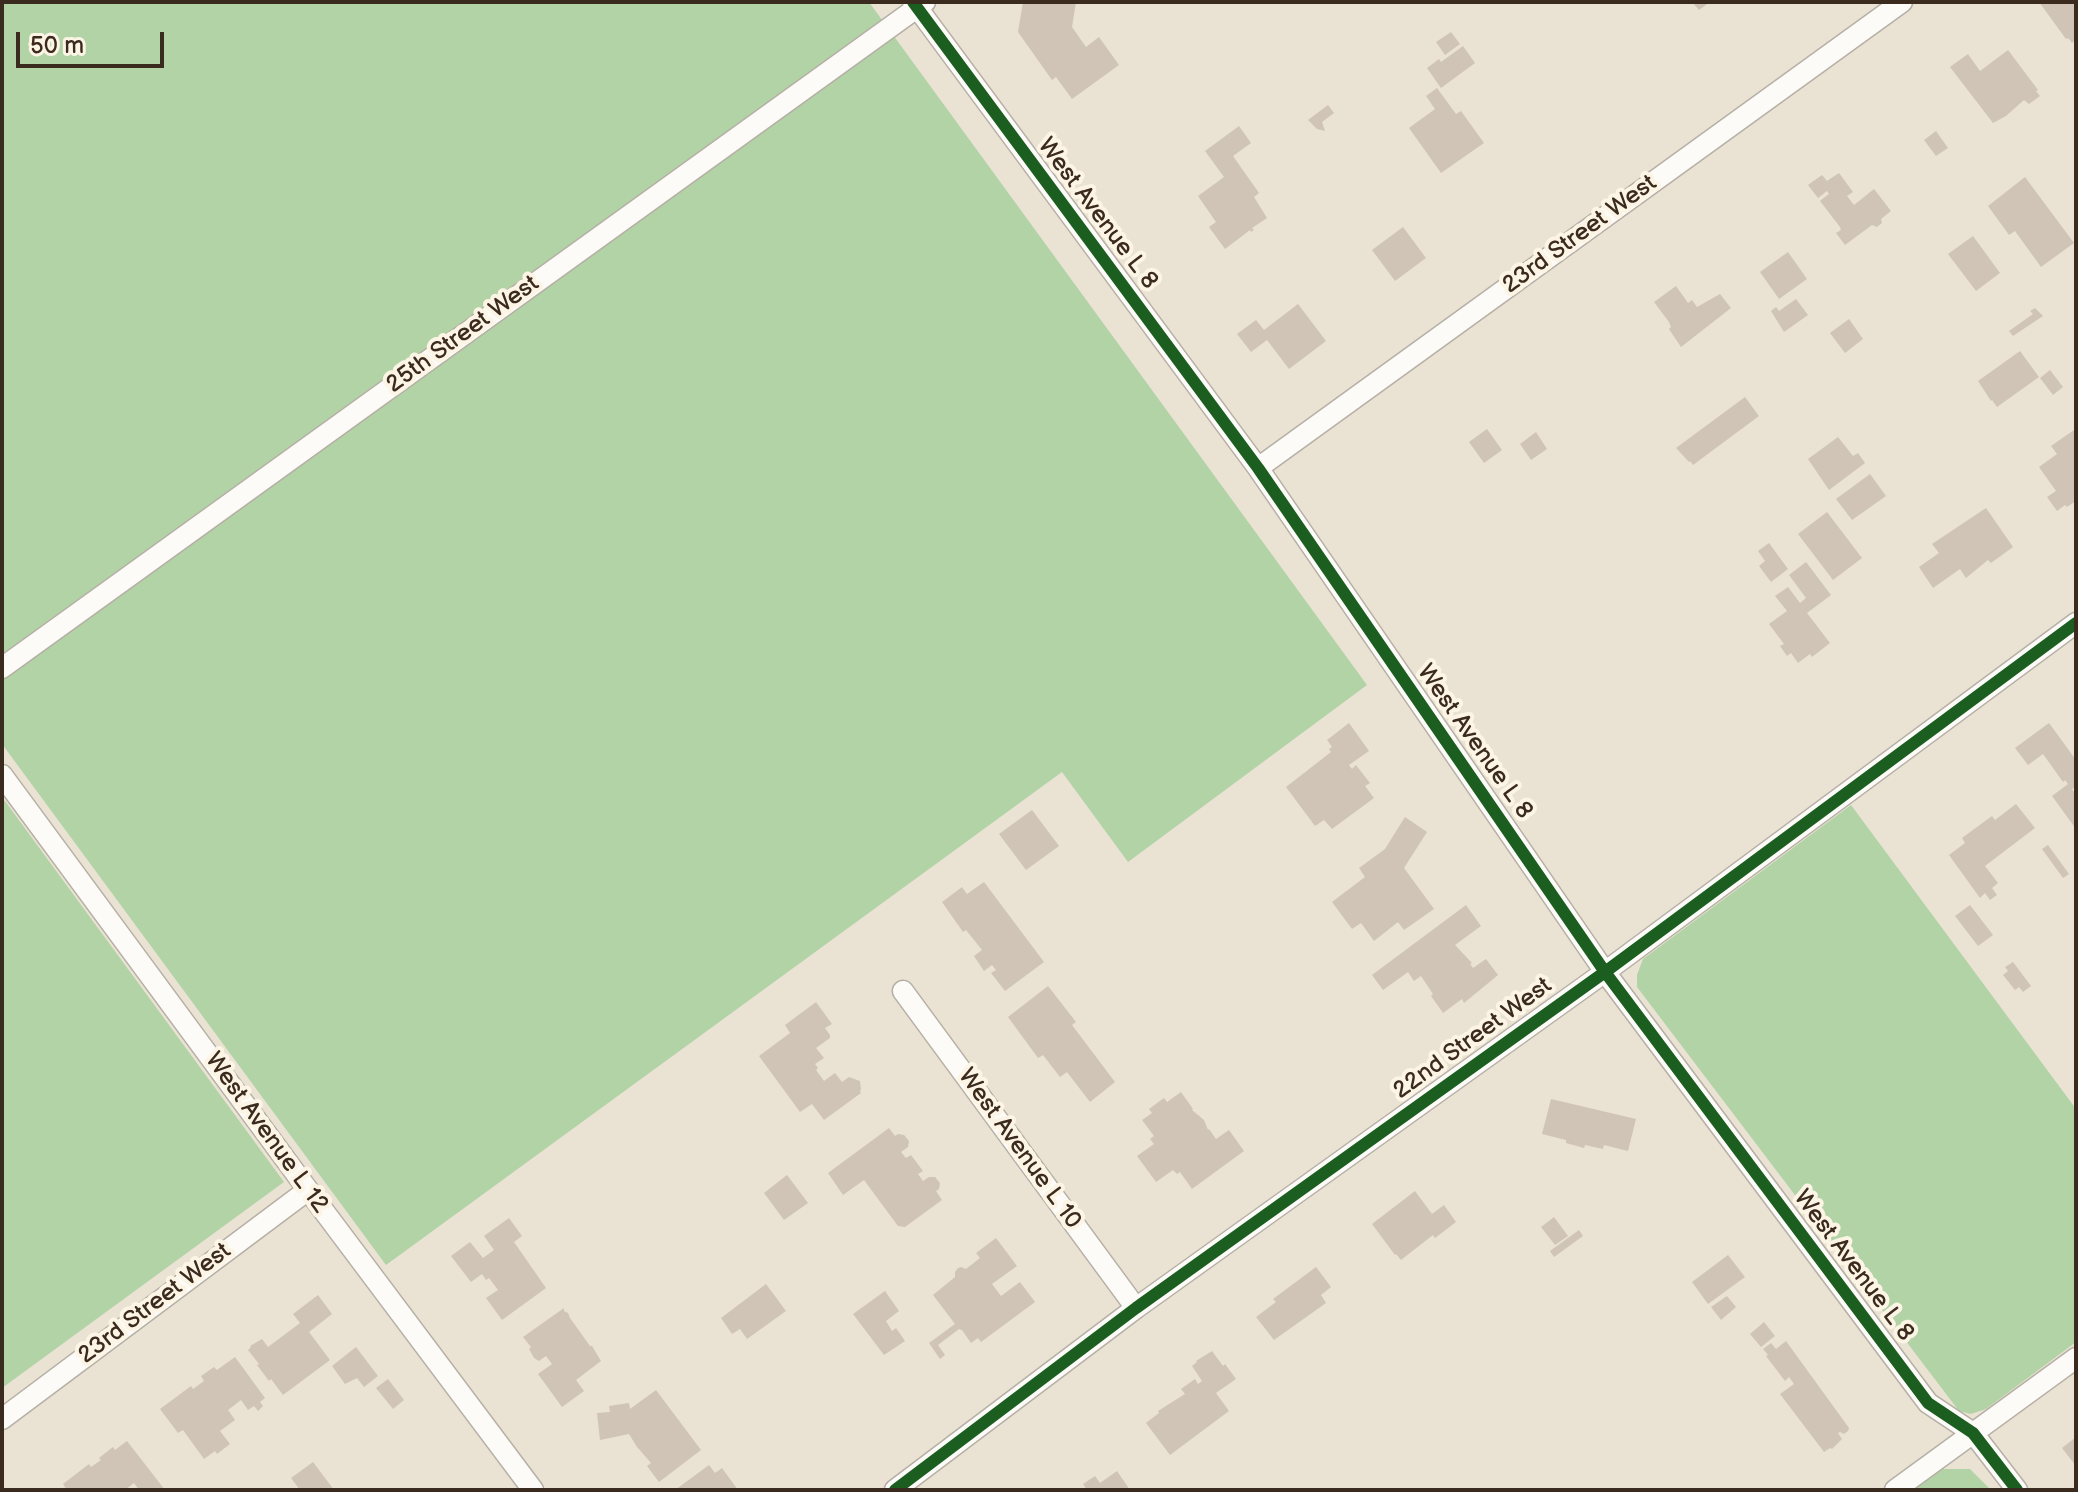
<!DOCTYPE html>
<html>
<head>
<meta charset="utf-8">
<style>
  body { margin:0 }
  #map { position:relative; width:2078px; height:1492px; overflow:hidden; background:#eae2d3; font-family:"Balsamiq Sans",sans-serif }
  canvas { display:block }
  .frame { position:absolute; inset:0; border:4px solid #3b2a1e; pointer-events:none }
  .scale { position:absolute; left:16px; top:32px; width:148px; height:36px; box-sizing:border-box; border:4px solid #3b2a1e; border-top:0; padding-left:10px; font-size:24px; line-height:28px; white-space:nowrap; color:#3b2a1e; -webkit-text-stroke:6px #fcf5e5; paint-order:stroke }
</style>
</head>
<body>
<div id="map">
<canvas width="2078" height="1492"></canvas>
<div class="frame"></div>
<div class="scale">50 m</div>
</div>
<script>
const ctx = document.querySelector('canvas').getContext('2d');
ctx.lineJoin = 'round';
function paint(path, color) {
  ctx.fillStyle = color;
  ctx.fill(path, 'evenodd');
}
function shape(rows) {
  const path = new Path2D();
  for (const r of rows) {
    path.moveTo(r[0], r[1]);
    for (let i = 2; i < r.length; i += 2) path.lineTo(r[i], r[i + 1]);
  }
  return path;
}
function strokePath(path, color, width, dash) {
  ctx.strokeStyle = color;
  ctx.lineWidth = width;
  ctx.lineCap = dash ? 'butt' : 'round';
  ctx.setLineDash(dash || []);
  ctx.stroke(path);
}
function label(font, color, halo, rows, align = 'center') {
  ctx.font = font + ' "Balsamiq Sans",sans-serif';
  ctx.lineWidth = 8;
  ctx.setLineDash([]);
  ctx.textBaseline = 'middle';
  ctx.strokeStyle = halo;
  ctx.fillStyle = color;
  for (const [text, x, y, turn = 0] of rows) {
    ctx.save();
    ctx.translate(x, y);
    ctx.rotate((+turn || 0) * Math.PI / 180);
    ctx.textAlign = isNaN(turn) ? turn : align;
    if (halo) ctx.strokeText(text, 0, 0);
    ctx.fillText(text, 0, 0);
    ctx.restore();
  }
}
const green = shape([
  [2,2,869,2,1367,685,1128,862,1062,772,386,1265,2,744],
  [2,797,284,1182,2,1388],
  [1851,805,2076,1109,2076,1342,1986,1409,1971,1414,1959,1411,1637,987,1637,975,1643,959],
  [1941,1469,1970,1469,1991,1490,1913,1490]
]);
const building = shape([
  [1023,2,1076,2,1072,27,1086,47,1099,37,1119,65,1072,99,1056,77,1052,80,1018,32],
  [1692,2,1710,2,1699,10],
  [2039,2,2076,2,2076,39,2072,43,2068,38,2066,39],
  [1451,32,1460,44,1445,55,1436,42],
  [1463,46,1475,63,1441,88,1427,68,1439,59,1441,62],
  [2008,50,2038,90,2036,91,2040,96,2029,104,2024,100,2006,116,1993,123,1950,67,1968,54,1980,71],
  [1437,88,1456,114,1461,111,1484,143,1441,173,1409,128,1435,109,1426,96],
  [1328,105,1334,113,1322,122,1325,131,1317,129,1308,120],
  [1239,126,1251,143,1233,156,1259,193,1254,197,1267,218,1252,228,1254,230,1251,232,1250,230,1225,249,1209,227,1216,222,1198,196,1224,177,1205,151],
  [1936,131,1948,148,1936,156,1924,140],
  [1839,173,1853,192,1847,196,1854,205,1874,189,1891,211,1881,219,1882,223,1877,227,1872,225,1845,245,1836,233,1841,230,1840,227,1820,201,1829,194,1827,191,1818,198,1808,185,1822,175,1827,181],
  [2025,177,2074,243,2041,267,2015,231,2009,235,1988,206],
  [1403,227,1426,258,1395,281,1372,250],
  [1973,236,2000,273,1976,291,1948,254],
  [1788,252,1807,279,1779,299,1760,272],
  [1676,286,1688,303,1692,300,1697,307,1720,294,1731,308,1681,347,1669,329,1671,327,1669,322,1654,302],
  [1796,299,1808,315,1784,332,1771,311,1776,307,1779,311],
  [1298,304,1326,341,1289,369,1267,340,1251,352,1237,334,1256,320,1264,330],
  [2035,308,2043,316,2013,336,2009,331,2033,314,2030,311],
  [1849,319,1863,339,1845,353,1830,333],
  [2020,351,2039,377,1997,407,1992,400,1991,401,1978,381],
  [2050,370,2063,387,2053,395,2040,378],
  [1745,397,1759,416,1693,465,1690,461,1689,462,1676,448],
  [1487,429,1502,450,1484,463,1469,442],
  [2074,430,2076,433,2076,501,2067,507,2065,505,2057,511,2047,497,2056,491,2039,467,2057,454,2051,446],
  [1536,432,1547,449,1531,460,1520,444],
  [1838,437,1853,456,1858,453,1865,463,1829,490,1808,459],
  [1870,474,1886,496,1852,520,1836,499],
  [1986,508,2013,547,1991,563,1988,560,1966,578,1960,569,1933,588,1919,567,1939,553,1932,544],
  [1827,512,1862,558,1833,580,1798,534],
  [1769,543,1788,569,1771,582,1759,566,1765,561,1758,551],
  [1806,562,1831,595,1807,613,1830,643,1812,657,1810,654,1798,663,1791,653,1787,656,1780,646,1784,644,1769,624,1787,611,1775,596,1788,587,1800,603,1806,598,1789,575],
  [1349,723,1369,751,1349,765,1352,769,1356,765,1370,783,1365,786,1374,798,1332,829,1324,820,1315,826,1286,787,1331,752,1329,749,1332,747,1327,740],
  [2049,723,2076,760,2076,786,2072,789,2076,795,2076,829,2052,796,2068,784,2065,780,2063,782,2043,754,2028,765,2015,748],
  [2016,804,2035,828,1985,866,1998,883,1992,888,1997,895,1990,900,1985,893,1980,898,1949,855,1965,843,1962,838,1992,816,1995,820],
  [1032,810,1059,846,1026,870,999,834],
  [1405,817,1427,832,1404,868,1434,909,1404,930,1398,922,1374,941,1361,923,1352,929,1332,902,1365,877,1359,868,1385,849],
  [2048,845,2069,874,2063,878,2042,849],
  [984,882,1044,962,1005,991,991,973,996,970,992,965,984,971,974,956,982,950,966,930,963,932,942,902,962,887,967,894],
  [1466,905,1481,926,1455,945,1472,963,1470,964,1473,968,1486,959,1498,975,1464,1003,1462,999,1443,1013,1431,996,1433,994,1421,976,1414,981,1408,972,1383,990,1372,975],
  [1970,905,1993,935,1978,946,1955,916],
  [2013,962,2031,986,2023,992,2019,987,2015,990,2003,975,2008,971,2005,967],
  [1048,986,1076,1022,1072,1025,1115,1082,1090,1102,1067,1072,1060,1077,1043,1055,1038,1058,1008,1017],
  [816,1002,832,1024,825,1028,830,1035,830,1038,816,1048,824,1058,815,1064,818,1068,816,1070,824,1081,835,1073,842,1082,849,1077,860,1081,861,1089,860,1091,861,1093,824,1120,812,1104,800,1112,759,1056,790,1033,785,1025],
  [1181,1092,1193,1109,1192,1110,1204,1120,1208,1130,1209,1129,1216,1139,1229,1130,1244,1151,1192,1189,1180,1172,1177,1174,1173,1170,1156,1182,1137,1156,1154,1144,1150,1139,1154,1136,1142,1120,1152,1113,1149,1109,1164,1098,1167,1102],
  [1551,1099,1636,1119,1628,1151,1604,1145,1603,1149,1585,1145,1584,1148,1566,1143,1566,1140,1542,1134],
  [889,1128,895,1136,898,1134,904,1135,909,1141,908,1147,901,1152,906,1158,911,1155,923,1171,918,1174,923,1181,929,1177,935,1177,940,1183,939,1189,936,1191,942,1200,905,1227,898,1226,864,1180,843,1195,828,1173],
  [787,1175,808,1203,784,1220,764,1193],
  [1415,1191,1432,1214,1444,1205,1456,1222,1435,1238,1433,1235,1401,1260,1396,1254,1395,1255,1372,1224],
  [1554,1217,1568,1236,1555,1245,1541,1227],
  [509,1218,522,1236,514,1242,546,1288,502,1320,486,1298,498,1290,489,1278,486,1280,482,1274,471,1282,451,1256,470,1242,483,1258,494,1250,484,1236],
  [1579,1230,1583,1236,1554,1257,1550,1251],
  [996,1238,1017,1266,992,1284,1001,1296,1020,1282,1035,1302,981,1342,978,1338,971,1343,962,1330,959,1329,938,1345,945,1355,940,1359,929,1343,955,1324,933,1295,955,1277,955,1272,958,1268,961,1267,966,1269,980,1258,976,1253],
  [1728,1255,1745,1277,1708,1304,1692,1282],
  [1316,1267,1331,1287,1321,1295,1326,1303,1274,1340,1256,1317,1276,1302,1273,1299],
  [766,1284,786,1311,747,1339,740,1329,732,1334,721,1318],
  [885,1291,899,1311,886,1321,892,1331,896,1328,905,1341,884,1355,853,1314],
  [318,1295,332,1314,309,1332,330,1360,283,1395,271,1379,269,1381,257,1365,259,1364,248,1350,251,1347,250,1346,262,1339,268,1347,300,1323,293,1314],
  [1727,1296,1736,1307,1721,1320,1711,1307],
  [564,1308,564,1311,568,1313,570,1318,590,1346,592,1346,601,1361,576,1380,584,1391,562,1407,538,1374,552,1364,546,1356,539,1361,534,1358,529,1349,531,1347,523,1337],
  [1764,1322,1775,1336,1761,1347,1750,1334],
  [1786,1341,1849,1428,1848,1431,1844,1434,1840,1432,1838,1433,1842,1439,1832,1449,1830,1448,1824,1452,1780,1394,1794,1384,1789,1377,1785,1381,1766,1356,1768,1355,1763,1349,1771,1343,1776,1349],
  [356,1347,378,1376,364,1387,357,1378,345,1384,332,1366],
  [1212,1351,1223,1366,1225,1364,1236,1379,1216,1393,1229,1411,1170,1455,1146,1423,1159,1413,1158,1411,1185,1394,1181,1389,1195,1379,1198,1384,1202,1381,1192,1366,1197,1362,1196,1361],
  [235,1357,265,1398,260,1402,263,1406,258,1411,254,1406,248,1410,241,1400,228,1410,235,1420,220,1431,230,1444,217,1454,215,1451,204,1459,183,1430,178,1433,160,1409,191,1386,193,1389,204,1381,201,1376,214,1367,217,1370],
  [388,1379,404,1400,393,1409,376,1388],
  [656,1390,701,1450,659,1482,647,1466,651,1463,637,1447,629,1434,600,1440,597,1413,610,1412,609,1406,629,1403,630,1409],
  [2076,1437,2076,1466,2062,1448],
  [127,1441,165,1490,139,1490,134,1483,125,1490,67,1490,63,1484,89,1464,91,1467,101,1460,99,1458,113,1447,115,1450],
  [313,1462,334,1490,300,1490,291,1478],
  [709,1465,715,1473,722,1468,738,1490,675,1490],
  [1117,1471,1130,1490,1087,1490,1083,1484,1095,1476,1100,1483]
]);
const street = shape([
  [913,2,1258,468,1605,972,1928,1403,1973,1433,2017,1490],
  [1258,468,1902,2],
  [2,668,925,2],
  [2,775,308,1190,533,1490],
  [903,991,1136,1308],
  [2,1419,308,1190],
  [895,1490,1136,1308,1605,972,2076,623],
  [1895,1490,2076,1358]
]);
const cycleway = shape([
  [913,2,1258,468,1605,972,1928,1403,1973,1433,2017,1490],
  [895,1490,1136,1308,1605,972,2076,623]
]);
const streetNames = [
  ["West Avenue L 8",1097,214,53],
  ["23rd Street West",1580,235,-36],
  ["25th Street West",463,335,-36],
  ["West Avenue L 8",1474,742,55],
  ["22nd Street West",1473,1039,-36],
  ["West Avenue L 12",266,1133,54],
  ["West Avenue L 10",1019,1149,54],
  ["West Avenue L 8",1853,1266,53],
  ["23rd Street West",155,1304,-37]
];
paint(green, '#b1d3a6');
paint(building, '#d0c4b6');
strokePath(street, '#b6afa5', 23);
strokePath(street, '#fcfbf8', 20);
strokePath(cycleway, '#1b5e20', 12);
label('24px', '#3b2a1e', '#fcf5e5', streetNames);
</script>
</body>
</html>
